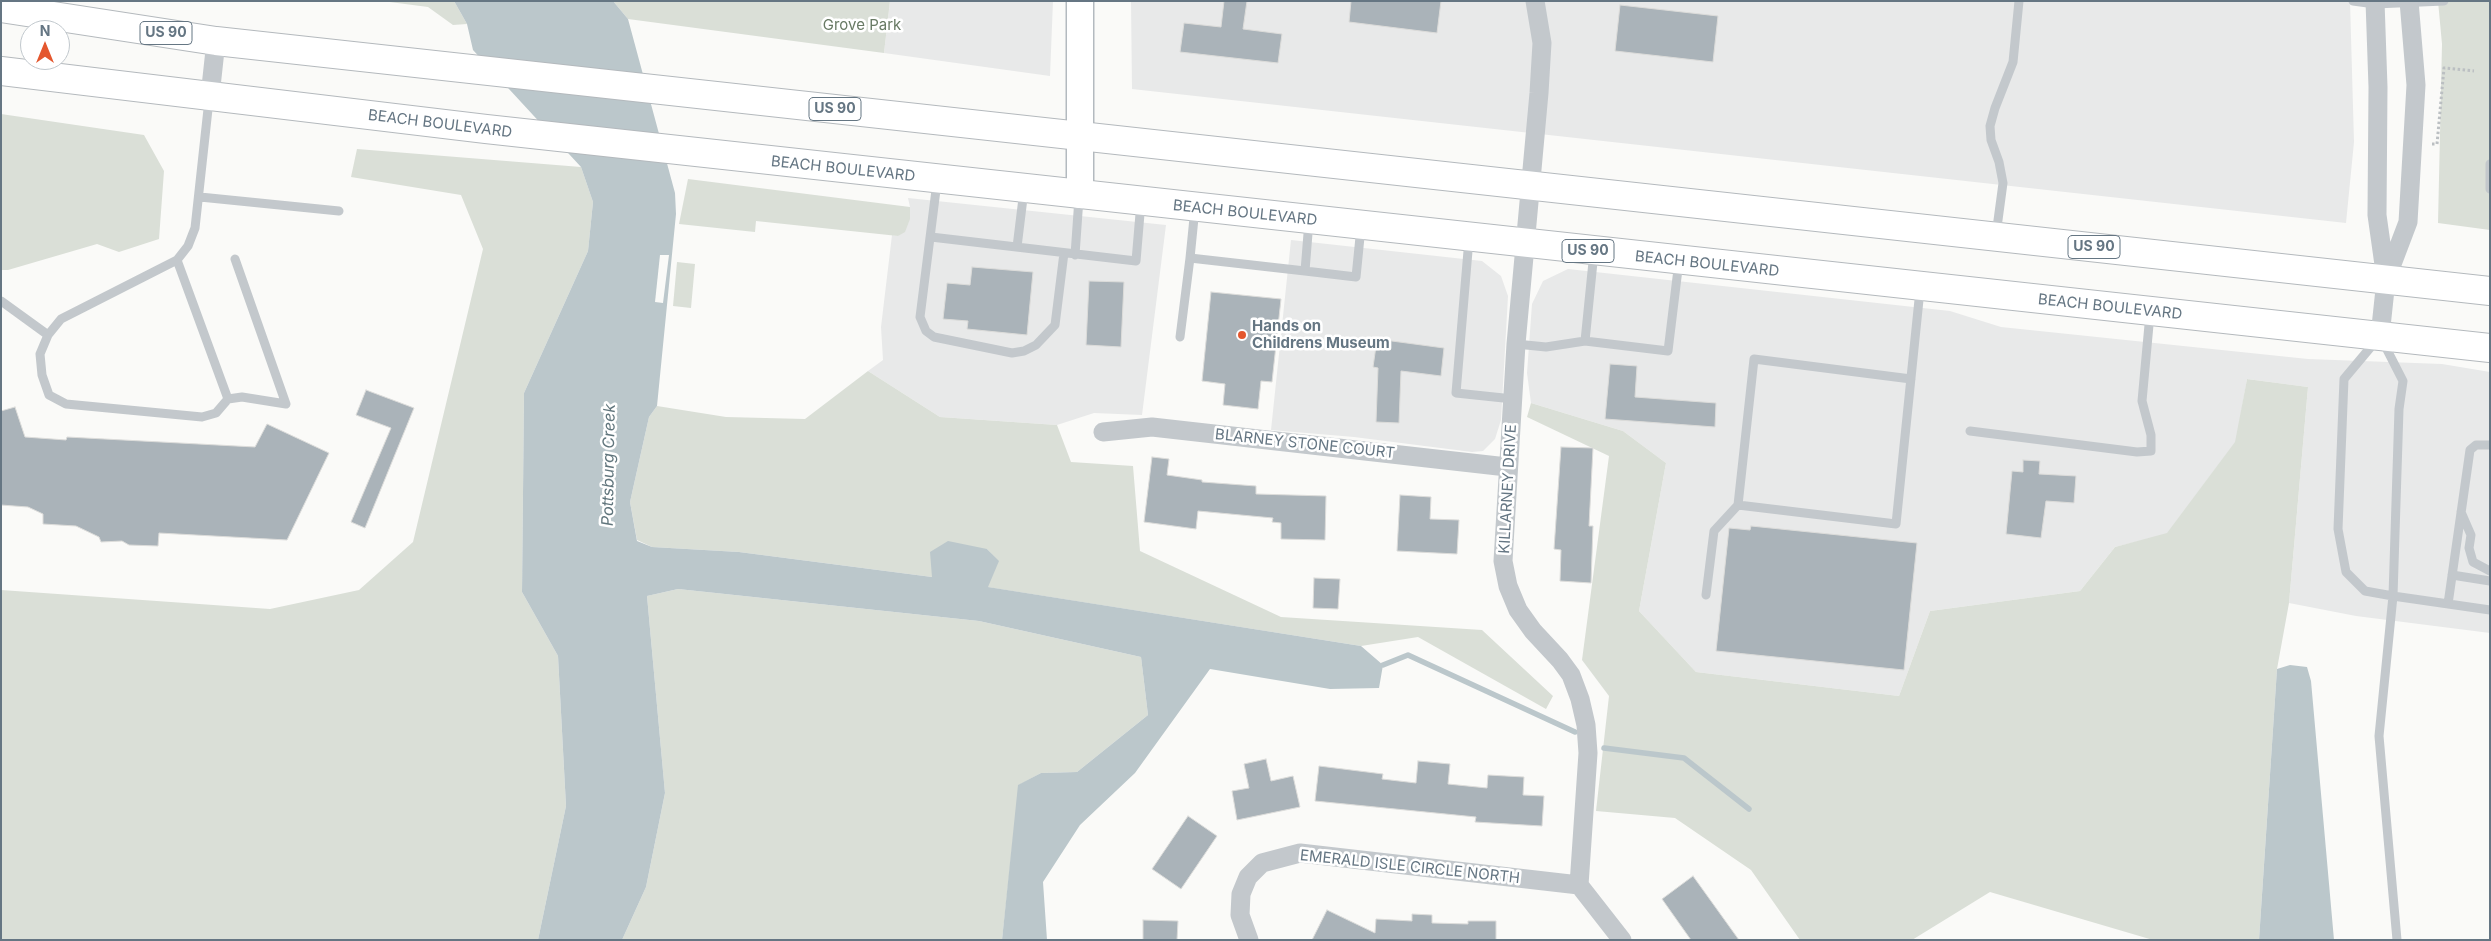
<!DOCTYPE html>
<html>
<head>
<meta charset="utf-8">
<style>
  body { margin:0 }
  #map { position:relative; width:2491px; height:941px; overflow:hidden; background:#fafaf8; font-family:Inter,sans-serif }
  canvas { display:block }
  .frame { position:absolute; inset:0; border:2px solid #657683; pointer-events:none }
  .north { position:absolute; left:20px; top:20px; width:50px; height:50px; box-sizing:border-box; background:#fff; border:1px solid #c1c8cd; border-radius:50%; rotate:0deg; font-size:14px; font-weight:700; line-height:20px; text-align:center; color:#657683 }
  .north::after { content:''; display:block; margin:auto; width:18px; height:22px; background:#e4572e; clip-path:polygon(50% 0,100% 100%,50% 72%,0 100%) }
</style>
</head>
<body>
<div id="map">
<canvas width="2491" height="941"></canvas>
<div class="frame"></div>
<div class="north">N</div>
</div>
<script>
const ctx = document.querySelector('canvas').getContext('2d');
ctx.lineJoin = 'round';
function paint(path, color) {
  ctx.fillStyle = color;
  ctx.fill(path, 'evenodd');
}
function shape(rows) {
  const path = new Path2D();
  for (const r of rows) {
    path.moveTo(r[0], r[1]);
    for (let i = 2; i < r.length; i += 2) path.lineTo(r[i], r[i + 1]);
  }
  return path;
}
function strokePath(path, color, width, dash) {
  ctx.strokeStyle = color;
  ctx.lineWidth = width;
  ctx.lineCap = dash ? 'butt' : 'round';
  ctx.setLineDash(dash || []);
  ctx.stroke(path);
}
function label(font, color, halo, rows, align = 'center') {
  ctx.font = font + ' Inter,sans-serif';
  ctx.lineWidth = 5;
  ctx.setLineDash([]);
  ctx.textBaseline = 'middle';
  ctx.strokeStyle = halo;
  ctx.fillStyle = color;
  for (const [text, x, y, turn = 0] of rows) {
    ctx.save();
    ctx.translate(x, y);
    ctx.rotate((+turn || 0) * Math.PI / 180);
    ctx.textAlign = isNaN(turn) ? turn : align;
    if (halo) ctx.strokeText(text, 0, 0);
    ctx.fillText(text, 0, 0);
    ctx.restore();
  }
}
const built = shape([
  [890,1,1053,1,1050,76,884,53],
  [1131,1,2350,1,2354,142,2346,223,1132,89],
  [908,198,1166,225,1142,415,1094,413,1057,425,940,417,868,371,883,360,881,327,892,235,898,236,910,207],
  [1291,240,1482,261,1501,276,1508,296,1501,420,1495,439,1483,451,1472,452,1354,437,1271,430],
  [1568,269,1950,311,2001,327,2308,359,2442,364,2490,372,2490,633,2356,616,2289,603,2308,387,2247,379,2236,442,2167,534,2115,547,2080,591,1930,611,1899,696,1696,672,1639,611,1666,463,1623,431,1531,403,1527,373,1532,304,1543,281]
]);
const green = shape([
  [382,1,454,1,467,24,453,25,428,7],
  [613,1,890,1,884,53,628,19],
  [2438,1,2490,1,2490,230,2438,223,2442,44],
  [1,114,144,135,164,171,159,239,119,252,97,244,8,270,1,270],
  [357,149,581,167,593,202,588,251,524,393,522,592,558,656,566,806,538,940,1,940,1,590,270,609,359,590,413,542,483,249,461,195,351,177],
  [688,179,910,207,910,219,905,232,898,236,756,221,755,232,679,224],
  [677,262,695,264,691,308,673,306],
  [868,371,940,417,1057,425,1071,462,1133,466,1140,551,1281,617,1482,630,1553,696,1546,709,1418,637,1361,646,987,587,998,561,987,549,932,577,739,552,652,547,637,540,630,502,649,417,657,406,726,417,805,419],
  [2247,379,2308,387,2289,603,2277,669,2259,940,2153,940,1990,892,1912,940,1800,940,1751,870,1675,818,1596,811,1609,696,1582,660,1609,456,1527,417,1531,403,1623,431,1666,463,1639,611,1696,672,1899,696,1930,611,2080,591,2115,547,2167,533,2235,442],
  [678,589,979,621,1141,657,1148,715,1077,772,1041,773,1019,785,1002,940,622,940,646,887,665,793,647,596]
]);
const water = shape([
  [454,1,613,1,628,19,675,193,676,214,657,406,649,417,630,502,637,541,652,547,739,552,932,577,930,552,948,541,987,549,999,561,988,587,1361,646,1383,665,1379,688,1330,689,1210,669,1135,773,1080,825,1043,882,1047,940,1002,940,1018,785,1041,773,1077,772,1148,715,1141,657,979,621,678,589,647,596,665,793,646,887,622,940,538,940,566,806,558,656,522,592,524,393,588,251,593,202,581,167,473,50,467,24],
  [2290,665,2307,667,2311,681,2334,940,2259,940,2277,669]
]);
const pier = shape([
  [660,255,669,255,663,303,655,302]
]);
const stream = shape([
  [1383,665,1408,655,1575,732],
  [1604,748,1684,758,1749,809]
]);
const building = shape([
  [1224,1,1247,1,1243,29,1282,34,1278,63,1180,52,1184,23,1221,27,1224,1],
  [1351,1,1441,1,1437,33,1349,22,1351,1],
  [1620,5,1718,16,1713,62,1615,51,1620,5],
  [972,267,1033,272,1027,335,967,329,968,321,943,319,947,283,970,285,972,267],
  [1089,281,1124,282,1121,347,1086,345,1089,281],
  [1211,292,1281,299,1272,382,1261,381,1258,409,1223,405,1225,384,1202,381,1211,292],
  [1377,339,1444,348,1441,376,1401,371,1399,423,1376,422,1378,368,1373,367,1377,339],
  [1610,364,1637,366,1635,397,1716,403,1715,427,1605,419,1610,364],
  [366,390,414,408,365,528,351,522,391,428,356,415,366,390],
  [15,407,25,437,66,440,67,437,255,447,267,424,329,453,287,540,159,533,158,546,129,545,122,541,101,542,99,537,76,526,43,524,43,514,28,507,1,505,1,411,15,407],
  [1561,447,1593,448,1589,526,1593,526,1591,583,1560,581,1561,550,1554,549,1561,447],
  [1152,457,1169,459,1167,475,1202,480,1202,482,1256,486,1256,494,1326,496,1325,540,1281,539,1281,523,1272,522,1273,518,1198,511,1196,529,1144,522,1152,457],
  [2023,460,2040,461,2039,474,2076,476,2074,503,2046,501,2041,538,2006,534,2012,471,2023,472,2023,460],
  [1400,495,1431,497,1430,519,1459,520,1457,554,1397,551,1400,495],
  [1751,526,1917,543,1904,670,1716,651,1729,528,1750,530,1751,526],
  [1314,578,1340,579,1338,609,1313,608,1314,578],
  [1266,759,1271,781,1293,776,1300,807,1237,820,1232,791,1249,788,1244,764,1266,759],
  [1418,761,1450,764,1448,784,1487,788,1488,775,1524,777,1523,795,1544,796,1542,826,1475,822,1476,817,1315,801,1319,766,1383,774,1382,779,1416,783,1418,761],
  [1188,816,1217,836,1181,889,1152,869,1188,816],
  [1693,876,1739,940,1691,940,1662,899,1693,876],
  [1327,910,1375,933,1376,919,1412,921,1412,914,1432,915,1432,923,1468,924,1468,921,1496,921,1496,940,1312,940,1327,910],
  [1143,920,1178,921,1177,940,1143,940,1143,920]
]);
const path = shape([
  [2432,144,2437,144,2444,68,2474,71]
]);
const lane = shape([
  [2353,1,2375,4,2444,1],
  [2490,164,2490,189],
  [937,182,920,317,926,331,934,337,1012,353,1024,351,1036,345,1055,325,1064,253],
  [200,197,339,211],
  [1195,208,1190,258,1305,271],
  [1309,221,1305,271,1356,277,1361,227],
  [1996,235,2003,183,1999,162,1991,140,1990,126,1995,108,2013,62,2019,1],
  [931,237,1136,261,1141,202],
  [1469,239,1456,393,1513,399],
  [1017,247,1024,190],
  [1594,252,1585,341,1668,351,1679,261],
  [1075,255,1079,198],
  [177,260,228,399],
  [1,301,48,335,61,319,177,260,188,246,195,228,209,100],
  [48,335,40,354,42,375,49,395,66,404,202,417,216,413,228,399,242,397,286,404,235,259],
  [2380,336,2403,381,2399,409,2393,596,2365,591,2346,572,2338,529,2344,379,2380,336],
  [1180,337,1190,258],
  [1516,344,1546,347,1585,341],
  [1970,431,2137,452,2151,451,2151,435,2142,401,2150,314],
  [1738,505,1754,359,1911,379],
  [2461,512,2471,535,2469,548,2473,562,2490,571],
  [2452,575,2490,581],
  [1706,595,1714,531,1738,505,1896,524,1920,290],
  [2448,604,2470,450,2476,445,2490,445],
  [2397,940,2379,736,2393,596,2490,610]
]);
const street = shape([
  [1535,1,1542,43,1539,93,1516,344,1503,561,1508,586,1518,610,1533,631,1560,660,1571,675,1580,699,1586,725,1588,753,1579,885,1622,940],
  [2375,1,2378,87,2377,215,2386,279],
  [210,96,216,41],
  [2380,336,2386,280,2408,222,2416,85,2409,1],
  [1103,432,1152,427,1507,467],
  [1249,940,1240,915,1241,894,1248,877,1262,863,1300,853,1579,885]
]);
const secondary = shape([
  [1080,195,1080,1]
]);
const highway = shape([
  [1,8,216,41,2490,291],
  [1,71,486,129,2490,348]
]);
const markers = [
  [1242,335,5,"#e4572e"]
];
const shields = [
  [166,33,52],
  [835,109,52],
  [2094,247,52],
  [1588,251,52]
];
const shieldNames = [
  ["US 90",166,33],
  ["US 90",835,109],
  ["US 90",2094,247],
  ["US 90",1588,251]
];
const parkNames = [
  ["Grove Park",862,25]
];
const streetNames = [
  ["BEACH BOULEVARD",440,124,7],
  ["BEACH BOULEVARD",843,169,6],
  ["BEACH BOULEVARD",1245,213,6],
  ["BEACH BOULEVARD",1707,264,6],
  ["BEACH BOULEVARD",2110,307,6],
  ["BLARNEY STONE COURT",1305,444,6],
  ["KILLARNEY DRIVE",1508,489,-87],
  ["EMERALD ISLE CIRCLE NORTH",1410,867,6]
];
const poiNames = [
  ["Hands on",1252,326],
  ["Childrens Museum",1252,343]
];
const waterNames = [
  ["Pottsburg Creek",609,465,-89]
];
paint(built, '#e8e9e9');
paint(green, '#dadfd7');
paint(water, '#bbc7cb');
paint(pier, '#fafaf8');
strokePath(stream, '#bbc7cb', 5.5);
paint(building, '#aab3b9');
strokePath(building, '#dcdcda', 1);
strokePath(secondary, '#b3babf', 29);
strokePath(highway, '#b4b9bd', 30);
strokePath(path, '#bbbfc2', 3, [2.5, 2.5]);
strokePath(lane, '#c3c8cc', 9);
strokePath(street, '#c3c8cc', 19);
strokePath(secondary, '#fff', 26);
strokePath(highway, '#fff', 28);
for (const [x, y, r, color] of markers) {
  const dot = new Path2D();
  dot.arc(x, y, r, 0, 2 * Math.PI);
  ctx.fillStyle = color;
  ctx.fill(dot);
  strokePath(dot, '#fff', 2);
}
for (const [x, y, w] of shields) {
  const box = new Path2D();
  box.roundRect(x - w / 2, y - 11.5, w, 23, 4);
  ctx.fillStyle = '#fff';
  ctx.fill(box);
  strokePath(box, '#657683', 1);
}
label('bold 14px', '#657683', null, shieldNames);
label('15px', '#687a64', '#fff', parkNames);
label('15px', '#657683', '#fff', streetNames);
label('bold 15px', '#657683', '#fff', poiNames, 'left');
label('italic 16px', '#60757c', '#fff', waterNames);
</script>
</body>
</html>
